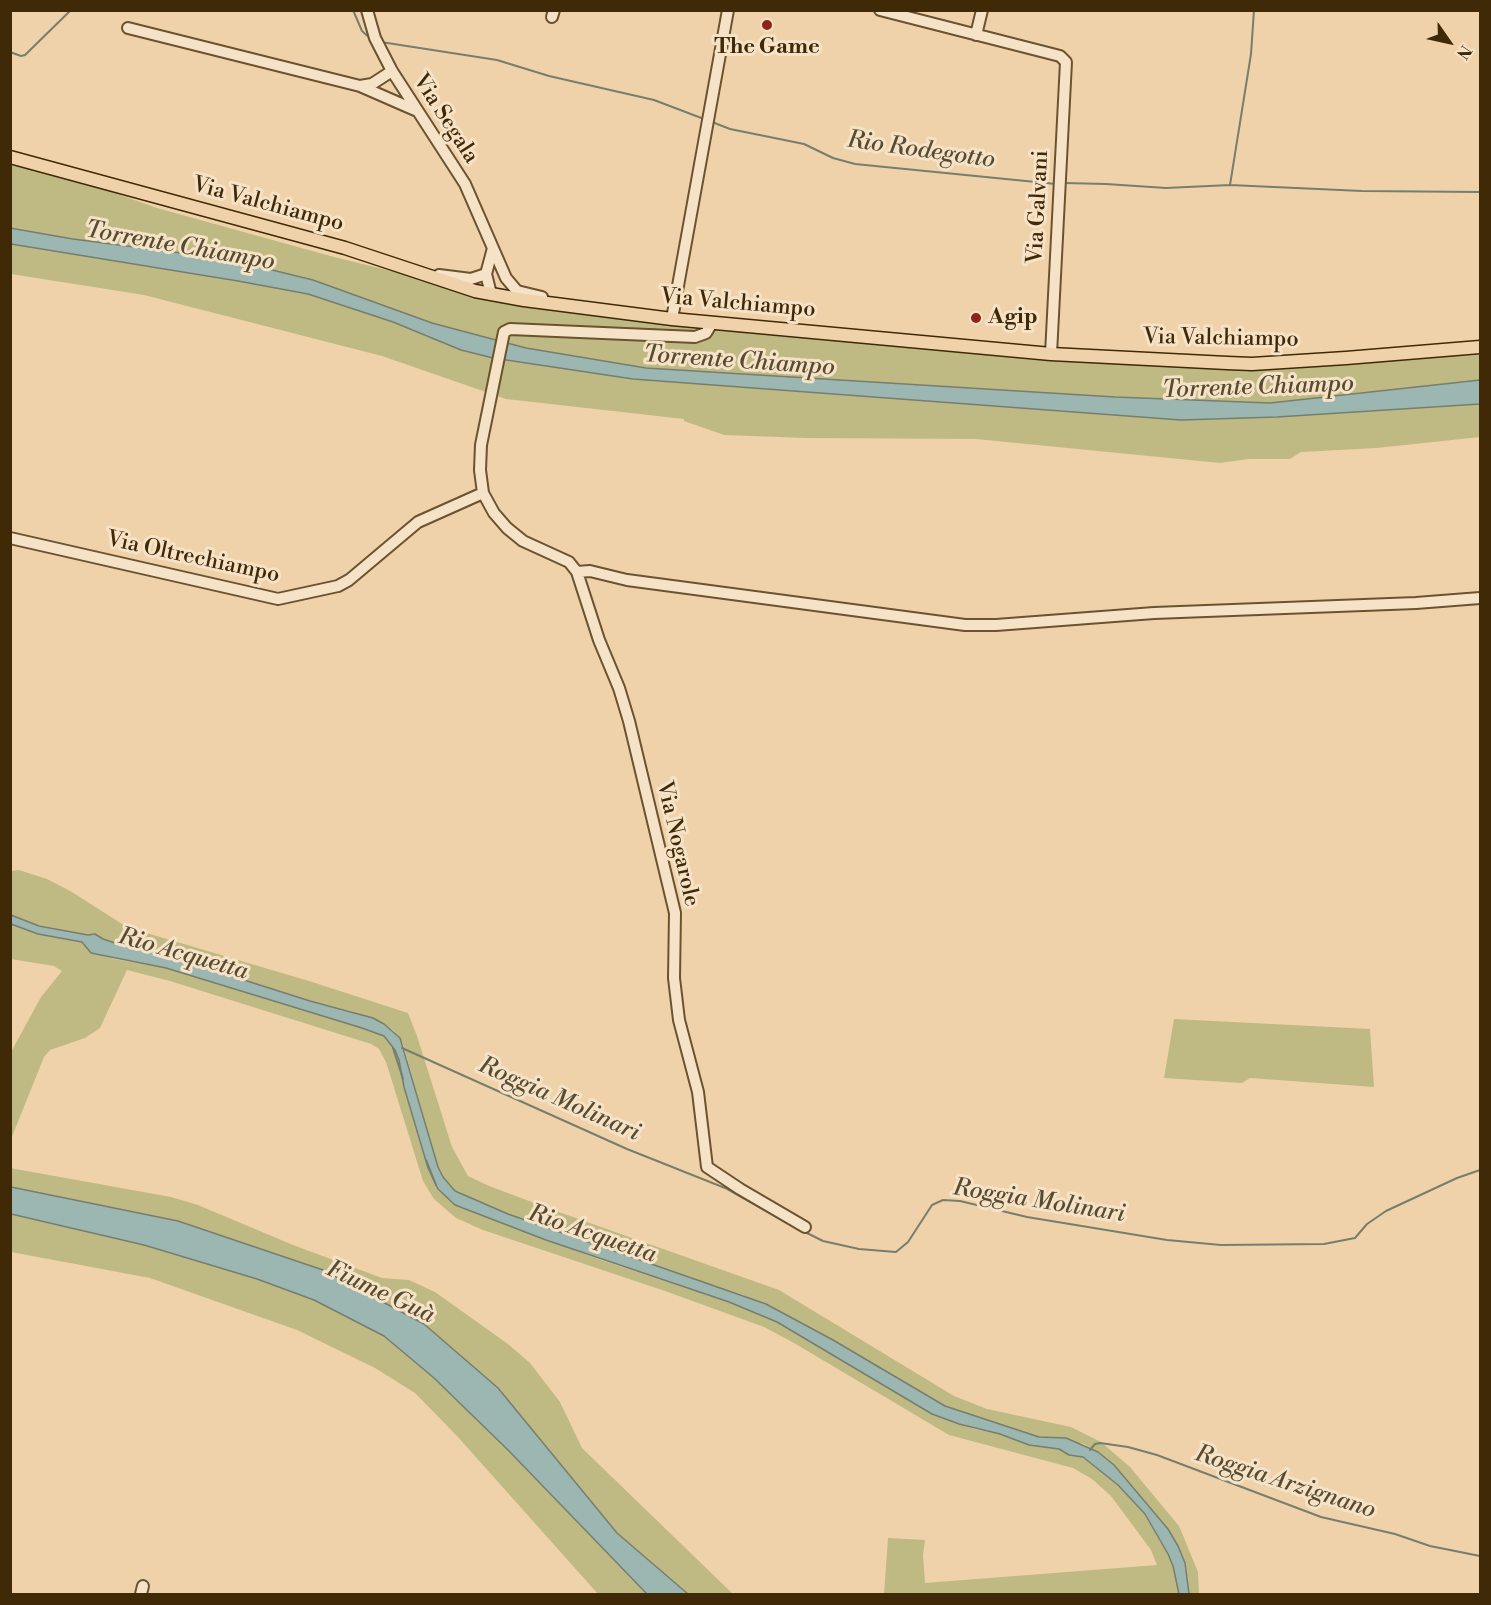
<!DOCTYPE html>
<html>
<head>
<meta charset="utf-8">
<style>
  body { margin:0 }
  #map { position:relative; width:1491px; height:1605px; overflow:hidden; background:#efd2a9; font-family:"Libre Bodoni",serif }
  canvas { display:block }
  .frame { position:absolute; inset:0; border:12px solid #402906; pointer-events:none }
  .north { position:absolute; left:1419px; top:12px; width:60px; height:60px; -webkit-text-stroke:4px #f5e2c7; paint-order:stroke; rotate:124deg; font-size:16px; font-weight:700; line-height:24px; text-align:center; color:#402906 }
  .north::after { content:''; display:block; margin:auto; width:21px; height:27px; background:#402906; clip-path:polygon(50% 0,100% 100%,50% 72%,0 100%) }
</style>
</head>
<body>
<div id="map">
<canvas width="1491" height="1605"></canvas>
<div class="frame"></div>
<div class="north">N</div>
</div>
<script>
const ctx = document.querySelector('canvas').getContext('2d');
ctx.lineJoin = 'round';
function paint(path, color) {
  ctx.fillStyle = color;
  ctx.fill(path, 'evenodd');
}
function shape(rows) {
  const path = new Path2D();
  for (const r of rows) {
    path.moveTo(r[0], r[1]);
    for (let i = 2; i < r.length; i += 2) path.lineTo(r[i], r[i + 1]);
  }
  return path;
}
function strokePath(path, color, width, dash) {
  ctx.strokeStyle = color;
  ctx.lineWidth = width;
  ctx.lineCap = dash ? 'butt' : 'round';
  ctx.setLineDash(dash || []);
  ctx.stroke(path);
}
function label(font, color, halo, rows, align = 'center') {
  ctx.font = font + ' "Libre Bodoni",serif';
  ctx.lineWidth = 6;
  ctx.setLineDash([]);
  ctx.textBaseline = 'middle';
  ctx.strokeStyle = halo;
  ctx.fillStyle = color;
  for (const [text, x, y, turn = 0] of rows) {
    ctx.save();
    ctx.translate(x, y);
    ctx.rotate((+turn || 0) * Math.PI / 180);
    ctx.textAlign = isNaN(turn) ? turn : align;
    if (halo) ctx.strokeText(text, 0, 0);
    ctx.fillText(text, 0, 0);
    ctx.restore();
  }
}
const green = shape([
  [10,162,87,183,157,208,334,257,514,301,1168,364,1480,355,1480,380,1270,403,1115,397,646,368,526,348,432,323,313,280,227,259,73,239,11,228],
  [10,244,238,281,308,294,393,322,461,350,493,358,633,379,1181,420,1277,417,1480,404,1480,437,1377,448,1301,452,1290,459,1249,459,1220,463,976,439,806,438,724,435,684,421,684,419,506,399,382,356,144,295,11,274],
  [19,870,47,879,72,892,133,931,150,934,309,981,408,1013,417,1036,452,1147,468,1176,489,1186,556,1211,779,1290,954,1396,987,1409,1071,1427,1101,1442,1130,1467,1179,1526,1198,1572,1199,1594,1189,1594,1185,1563,1168,1529,1114,1465,1098,1452,1084,1444,1039,1437,945,1406,833,1340,743,1295,688,1278,508,1214,455,1191,443,1177,438,1167,404,1047,400,1038,393,1030,351,1011,310,1001,159,953,121,945,103,939,95,934,88,935,28,923,11,915,11,871],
  [11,924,38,934,82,942,97,952,114,959,166,968,362,1028,384,1036,395,1050,399,1060,420,1143,438,1189,473,1212,598,1259,729,1302,777,1322,932,1414,974,1429,1000,1434,1029,1445,1059,1449,1069,1455,1083,1457,1118,1485,1145,1514,1168,1554,1173,1566,1179,1594,884,1594,888,1538,925,1540,923,1555,925,1583,1157,1565,1151,1550,1111,1496,1092,1479,1073,1468,949,1435,794,1343,764,1327,665,1291,483,1230,456,1218,434,1199,423,1181,386,1062,379,1049,371,1044,170,981,127,970,100,1028,85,1038,50,1050,44,1057,11,1139,11,1052,41,997,62,971,54,966,11,959],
  [1174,1019,1370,1029,1374,1087,1250,1078,1242,1083,1164,1078],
  [10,1168,171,1197,198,1205,293,1245,382,1278,409,1280,435,1292,508,1344,530,1363,560,1402,582,1448,733,1594,688,1594,679,1587,617,1533,498,1388,323,1270,178,1221,11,1187],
  [10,1214,144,1245,258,1279,314,1300,384,1336,434,1378,509,1451,647,1594,598,1594,457,1436,415,1393,375,1368,297,1330,150,1278,11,1252]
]);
const water = shape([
  [10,228,73,239,227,259,313,280,432,323,526,348,646,368,1115,397,1270,403,1480,380,1480,404,1277,417,1181,420,633,379,493,358,461,350,393,322,308,294,238,281,11,244,10,228],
  [11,915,39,926,88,935,95,934,103,939,121,945,159,953,310,1001,373,1018,384,1024,400,1038,438,1167,443,1177,455,1191,508,1214,766,1304,833,1340,945,1406,1039,1437,1066,1438,1098,1452,1114,1465,1168,1529,1178,1546,1185,1563,1189,1594,1179,1594,1173,1566,1168,1554,1145,1514,1118,1485,1083,1457,1069,1455,1059,1449,1029,1445,1000,1434,959,1424,932,1414,777,1322,729,1302,546,1240,455,1205,438,1189,428,1168,404,1087,399,1060,395,1050,384,1036,362,1028,166,968,91,953,82,942,38,934,11,924,11,915],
  [11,1187,178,1221,323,1270,424,1324,498,1388,617,1533,688,1594,647,1594,509,1451,434,1378,384,1336,314,1300,257,1279,144,1245,11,1214,11,1187]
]);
const stream = shape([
  [353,10,362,31,372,40],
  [381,42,497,60,549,76,654,100,704,119],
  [10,52,21,56,25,55,71,10],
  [712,122,730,129,804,144,833,158,855,164,1056,184],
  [1064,183,1106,184,1166,188,1230,185,1362,191,1480,192],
  [1230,185,1251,54,1254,10],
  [393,1048,403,1079],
  [402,1048,627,1149,725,1188,798,1229],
  [426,1160,436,1185],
  [803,1231,823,1241,859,1249,896,1252,908,1242,932,1205,943,1200,960,1201,1027,1217,1167,1240,1221,1245,1324,1244,1355,1238,1367,1224,1386,1211,1457,1178,1480,1170],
  [1090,1450,1095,1444,1100,1443,1128,1447,1157,1455,1321,1517,1395,1534,1430,1546,1480,1556]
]);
const minor = shape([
  [367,10,375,38,392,71,465,184,506,278,517,291,542,297],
  [880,10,1060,56,1066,62,1051,354],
  [552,17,554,10],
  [128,28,360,86,415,110],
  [976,35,982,10],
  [360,86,372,84,392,71],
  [439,275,471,279,486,274],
  [491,294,486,274,493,248],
  [672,319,728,10],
  [712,323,706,333,695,337,510,329,504,332,481,445,480,470,483,493,494,513,507,528,523,541,569,562,577,572,599,640,619,688,629,721,675,913,674,978,679,1020,698,1092,707,1167,740,1189,805,1227],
  [10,538,278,599,338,586,349,580,418,522,483,493],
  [577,572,590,571,627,580,965,625,996,625,1154,613,1416,603,1480,598],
  [141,1594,143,1586]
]);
const major = shape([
  [10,157,345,248,475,291,524,300,672,319,1051,354,1227,363,1252,364,1346,358,1480,347]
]);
const markers = [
  [767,25,6,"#8f2418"],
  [976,318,6,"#8f2418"]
];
const poiNames = [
  ["The Game",767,48],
  ["Agip",988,318,"left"]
];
const streetNames = [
  ["Via Segala",445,119,57],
  ["Via Valchiampo",268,205,15],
  ["Via Galvani",1039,207,-87],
  ["Via Valchiampo",738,304,5],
  ["Via Valchiampo",1221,339,1],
  ["Via Oltrechiampo",193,558,12],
  ["Via Nogarole",677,844,77]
];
const waterNames = [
  ["Rio Rodegotto",921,151,8],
  ["Torrente Chiampo",180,247,10],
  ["Torrente Chiampo",739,362,4],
  ["Torrente Chiampo",1258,388,-2],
  ["Rio Acquetta",183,955,16],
  ["Roggia Molinari",559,1100,24],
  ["Roggia Molinari",1039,1202,9],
  ["Rio Acquetta",592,1235,19],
  ["Fiume Guà",380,1293,25],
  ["Roggia Arzignano",1285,1483,18]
];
paint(green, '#bfba84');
paint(water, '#9cb6b1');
strokePath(water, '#777e6d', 1.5);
strokePath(stream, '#777e6d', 2);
strokePath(minor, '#6c532f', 14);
strokePath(major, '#402906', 15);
strokePath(minor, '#f5e2c7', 10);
strokePath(major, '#efd2a9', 12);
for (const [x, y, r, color] of markers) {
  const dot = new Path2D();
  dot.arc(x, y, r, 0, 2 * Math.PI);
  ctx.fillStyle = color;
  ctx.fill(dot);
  strokePath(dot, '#f5e2c7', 2);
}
label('bold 22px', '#402906', '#f5e2c7', poiNames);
label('22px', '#402906', '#f5e2c7', streetNames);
label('italic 24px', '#574c31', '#f5e2c7', waterNames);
</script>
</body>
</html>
